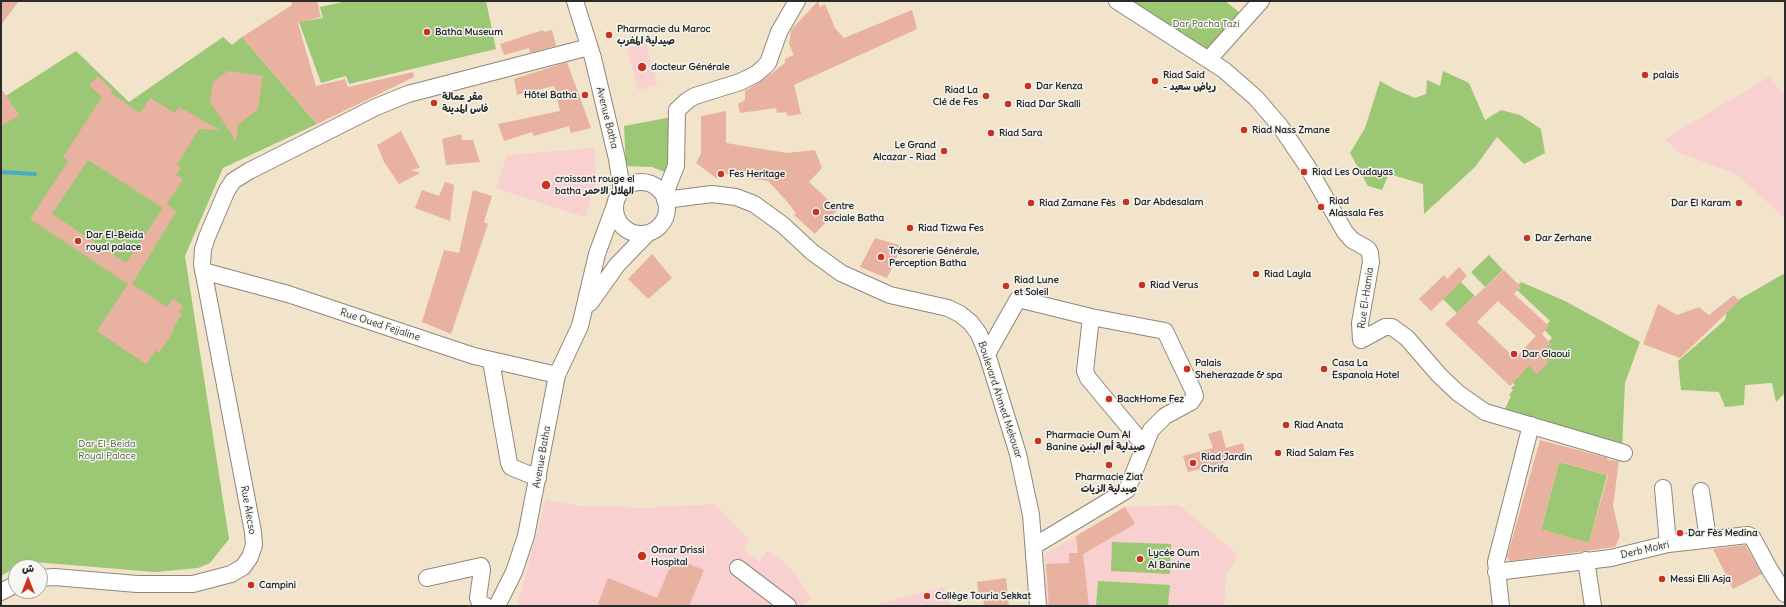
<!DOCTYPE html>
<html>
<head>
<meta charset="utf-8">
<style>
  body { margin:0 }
  #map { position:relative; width:1786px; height:607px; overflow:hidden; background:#f2e3cb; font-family:Delius,"Playpen Sans Arabic",sans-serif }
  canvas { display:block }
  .frame { position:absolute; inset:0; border:2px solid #2b2b2b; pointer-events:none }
  .north { position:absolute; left:8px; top:559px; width:40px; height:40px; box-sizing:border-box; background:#f6f6f2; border:1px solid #a5a5a2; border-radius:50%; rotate:0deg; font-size:11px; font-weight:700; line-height:16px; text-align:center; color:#2b2b2b }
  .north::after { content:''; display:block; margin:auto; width:14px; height:18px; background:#c8321e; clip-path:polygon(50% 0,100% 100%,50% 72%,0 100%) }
</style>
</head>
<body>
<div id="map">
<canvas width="1786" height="607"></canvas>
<div class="frame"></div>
<div class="north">ش</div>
</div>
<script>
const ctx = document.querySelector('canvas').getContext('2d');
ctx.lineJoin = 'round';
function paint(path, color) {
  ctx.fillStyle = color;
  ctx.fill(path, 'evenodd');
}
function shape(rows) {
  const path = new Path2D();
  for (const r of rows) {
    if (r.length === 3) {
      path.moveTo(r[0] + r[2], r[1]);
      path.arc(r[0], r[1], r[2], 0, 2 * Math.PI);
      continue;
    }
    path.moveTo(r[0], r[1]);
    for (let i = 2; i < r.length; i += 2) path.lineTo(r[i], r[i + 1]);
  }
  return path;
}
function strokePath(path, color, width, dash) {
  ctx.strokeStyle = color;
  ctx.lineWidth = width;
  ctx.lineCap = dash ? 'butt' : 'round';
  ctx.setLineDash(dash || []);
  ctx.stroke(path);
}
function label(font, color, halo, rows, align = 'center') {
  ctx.font = font + ' Delius,"Playpen Sans Arabic",sans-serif';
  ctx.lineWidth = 3;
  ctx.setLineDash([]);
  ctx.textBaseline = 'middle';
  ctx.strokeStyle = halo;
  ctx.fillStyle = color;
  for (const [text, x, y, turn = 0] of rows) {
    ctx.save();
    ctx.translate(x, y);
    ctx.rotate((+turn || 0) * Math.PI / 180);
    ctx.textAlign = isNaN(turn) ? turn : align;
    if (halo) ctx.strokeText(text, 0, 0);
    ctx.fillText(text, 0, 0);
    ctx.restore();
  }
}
const built = shape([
  [646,43,657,85,638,90,627,48],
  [1769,77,1785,96,1785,218,1736,174,1680,153,1665,139],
  [594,148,596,183,585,217,496,188,507,155],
  [546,500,580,506,646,508,715,504,749,540,743,550,759,561,767,551,783,561,796,575,811,599,804,603,806,606,517,606],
  [1179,505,1238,555,1226,574,1224,606,1049,606,1046,603,1045,554,1125,507],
  [943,587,951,606,870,606]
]);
const green = shape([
  [347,1,486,1,496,49,349,84,346,76,321,83,299,22,323,18,320,7],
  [1119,1,1225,1,1244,16,1207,57],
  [223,37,232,45,242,37,317,124,223,168,185,256,229,539,210,563,198,568,155,572,34,562,16,567,1,576,1,99,76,51,129,102],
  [1443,71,1469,83,1485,120,1501,110,1520,115,1541,129,1545,153,1524,164,1497,137,1475,167,1424,214,1423,184,1389,174,1382,190,1368,186,1350,153,1365,128,1380,81,1396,90,1415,98,1426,94,1427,80,1440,86],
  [677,116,670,174,652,167,626,166,624,126],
  [1489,255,1503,270,1485,287,1471,272],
  [1785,273,1785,393,1776,402,1772,383,1745,385,1744,405,1725,407,1719,392,1681,390,1678,361,1725,320,1728,306],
  [1460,281,1475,296,1457,313,1442,298],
  [1521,282,1565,301,1640,342,1625,383,1622,450,1504,411,1511,396,1509,395,1513,390,1511,388,1515,385,1511,381,1530,361,1538,369,1549,356,1542,349,1552,338,1543,328,1550,321,1515,288],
  [1559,462,1607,475,1589,543,1541,530],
  [1112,542,1171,544,1170,574,1111,571],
  [1098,581,1170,585,1168,606,1096,606]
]);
const stream = shape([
  [1,172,35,174]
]);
const building = shape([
  [1,1,19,1,1,25],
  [291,1,317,1,321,17,298,23,316,86,345,79,348,87,413,72,414,77,317,124,242,37,292,5],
  [818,1,820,7,825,4,835,28,844,38,912,10,917,29,794,85,801,114,788,116,786,112,777,113,776,108,740,113,738,104,745,100,745,91,762,81,785,63,785,59,794,55,789,44,791,30],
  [543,30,544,32,552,30,556,46,530,53,529,48,504,55,500,44],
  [567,62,591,128,571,133,569,126,534,136,532,132,504,141,498,124,560,111,554,86,517,95,514,79],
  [228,71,263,76,258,109,238,125,236,141,210,102,213,82],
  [98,76,113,91,111,93,140,113,150,98,175,113,179,107,220,130,199,129,177,165,181,168,176,175,183,179,167,204,176,212,132,284,167,307,173,299,183,306,179,312,182,314,173,328,175,329,159,353,156,350,146,364,97,331,128,284,30,219,68,161,63,157,102,97,89,85],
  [88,160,163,208,126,263,52,214],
  [1,88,19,115,1,126],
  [726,111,726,143,787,153,815,150,822,168,809,182,838,209,815,234,794,215,796,213,784,198,768,181,724,174,716,178,696,163,701,154,701,116],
  [401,131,420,168,411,170,420,173,399,184,384,162,377,145],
  [461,134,462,140,473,140,480,162,446,165,442,139],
  [445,182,454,185,450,221,415,208,422,190,439,196],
  [473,190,492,196,484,222,488,224,451,334,422,322,444,250,459,253],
  [875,238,902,246,887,278,860,267],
  [652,254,672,278,648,299,628,279],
  [1459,267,1467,276,1431,311,1419,299,1444,275,1447,279],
  [1504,270,1521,287,1514,294,1549,326,1542,334,1551,344,1541,354,1549,362,1537,374,1529,366,1510,386,1445,324],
  [1498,301,1536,336,1515,358,1477,322],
  [1734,295,1739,301,1680,358,1643,344,1658,304,1677,315,1699,307,1709,315],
  [1221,430,1226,448,1243,443,1246,455,1218,465,1188,472,1183,456,1213,448,1208,434],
  [1540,440,1589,453,1608,458,1607,460,1619,461,1613,506,1620,536,1615,547,1510,561,1507,557],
  [1559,462,1608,475,1589,543,1541,529],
  [1125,507,1135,524,1083,554,1089,606,1049,606,1046,564,1069,563,1069,553,1078,553,1076,536],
  [1745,545,1762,574,1733,589,1713,549],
  [674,558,704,570,689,606,603,606,598,604,608,578,657,598],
  [1006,578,1009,606,984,606,983,598,979,598,977,582]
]);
const minor = shape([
  [575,1,593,58,617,159,622,190],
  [1117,1,1224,70,1256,98,1280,126,1307,166,1345,232,1352,240,1368,249,1370,253,1371,262,1360,323,1361,340,1385,327,1392,327,1407,338,1439,375,1458,393,1485,412,1624,453],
  [1209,59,1261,1],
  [641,208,26],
  [664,196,676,166,677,110,688,100,695,96,740,82,756,74,763,68,768,63,779,32,797,1],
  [665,200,712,194,736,197,754,204,783,225,812,252,841,273,890,295,948,308,960,314,971,323,979,334,987,354,1018,454,1031,515,1038,606],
  [203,271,288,294,474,356,557,375],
  [590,303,617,265,648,233],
  [1091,317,1085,371,1088,378,1144,445],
  [987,354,1018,299,1091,317,1165,331,1193,390,1195,396,1191,402,1165,416,1151,430,1127,490,1034,546],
  [491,361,509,463,511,467,538,478],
  [1663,488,1668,544],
  [1701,491,1708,539],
  [1586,560,1593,606],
  [738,568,788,606],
  [1496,572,1611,558,1668,544,1748,535,1752,537,1770,570,1785,594],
  [40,578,54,577,137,584,193,584,231,574,243,567,250,557,254,545,253,532,202,264,203,249,207,237,227,190,233,181,249,171,376,107,408,94,589,47],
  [427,578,481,566,482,570,478,598,480,603,486,606],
  [1,592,16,584],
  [497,606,514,572,526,536,557,375,580,326,597,254,615,205],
  [1501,606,1496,562,1531,425]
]);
const markers = [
  [427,32,4,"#c8321e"],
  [609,35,4,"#c8321e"],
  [642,67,5,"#c8321e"],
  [1645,75,4,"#c8321e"],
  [1155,81,4,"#c8321e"],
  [1028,86,4,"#c8321e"],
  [585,95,4,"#c8321e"],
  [986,96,4,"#c8321e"],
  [434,103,4,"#c8321e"],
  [1008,104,4,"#c8321e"],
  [1244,130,4,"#c8321e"],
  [991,133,4,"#c8321e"],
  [944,151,4,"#c8321e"],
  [1304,172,4,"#c8321e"],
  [721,174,4,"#c8321e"],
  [546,185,5,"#c8321e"],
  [1126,202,4,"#c8321e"],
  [1031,203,4,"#c8321e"],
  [1739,203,4,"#c8321e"],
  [1321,207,4,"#c8321e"],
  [816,212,4,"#c8321e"],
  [910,228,4,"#c8321e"],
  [1527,238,4,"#c8321e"],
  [78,241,4,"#c8321e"],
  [881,257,4,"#c8321e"],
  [1256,274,4,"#c8321e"],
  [1142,285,4,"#c8321e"],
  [1006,286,4,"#c8321e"],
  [1514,354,4,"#c8321e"],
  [1187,369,4,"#c8321e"],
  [1324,369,4,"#c8321e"],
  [1109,399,4,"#c8321e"],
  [1286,425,4,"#c8321e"],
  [1038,441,4,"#c8321e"],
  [1278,453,4,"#c8321e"],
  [1193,463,4,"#c8321e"],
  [1109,465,4,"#c8321e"],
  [1680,533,4,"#c8321e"],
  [642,556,5,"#c8321e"],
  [1140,559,4,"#c8321e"],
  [1662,579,4,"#c8321e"],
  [251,585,4,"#c8321e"],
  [927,596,4,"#c8321e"]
];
const parkNames = [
  ["Dar Pacha Tazi",1206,24],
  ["Dar El-Beida",107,444],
  ["Royal Palace",107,456]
];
const poiNames = [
  ["Pharmacie du Maroc",617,29],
  ["صيدلية المغرب",617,41],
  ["Batha Museum",435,32],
  ["docteur Générale",651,67],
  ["Riad Said",1163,75],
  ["- رياض سعيد",1163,87],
  ["palais",1653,75],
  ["Dar Kenza",1036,86],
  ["Riad La",978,90,"right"],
  ["Clé de Fes",978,102,"right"],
  ["Hôtel Batha",577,95,"right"],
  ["مقر عمالة",442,97],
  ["فاس المدينة",442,109],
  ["Riad Dar Skalli",1016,104],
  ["Riad Nass Zmane",1252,130],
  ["Riad Sara",999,133],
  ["Le Grand",936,145,"right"],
  ["Alcazar - Riad",936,157,"right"],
  ["Riad Les Oudayas",1312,172],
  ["Fes Heritage",729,174],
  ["croissant rouge el",555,179],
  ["batha الهلال الاحمر",555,191],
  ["Riad",1329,201],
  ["Alassala Fes",1329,213],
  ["Dar Abdesalam",1134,202],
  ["Riad Zamane Fès",1039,203],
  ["Dar El Karam",1731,203,"right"],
  ["Centre",824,206],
  ["sociale Batha",824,218],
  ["Riad Tizwa Fes",918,228],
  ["Dar El-Beida",86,235],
  ["royal palace",86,247],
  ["Dar Zerhane",1535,238],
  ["Trésorerie Générale,",889,251],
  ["Perception Batha",889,263],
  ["Riad Layla",1264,274],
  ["Riad Lune",1014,280],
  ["et Soleil",1014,292],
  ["Riad Verus",1150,285],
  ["Dar Glaoui",1522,354],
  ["Palais",1195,363],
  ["Sheherazade & spa",1195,375],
  ["Casa La",1332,363],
  ["Espanola Hotel",1332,375],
  ["BackHome Fez",1117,399],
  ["Riad Anata",1294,425],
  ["Pharmacie Oum Al",1046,435],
  ["Banine صيدلية أم البنين",1046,447],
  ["Riad Salam Fes",1286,453],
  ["Riad Jardin",1201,457],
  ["Chrifa",1201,469],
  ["Pharmacie Ziat",1109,477,"center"],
  ["صيدلية الزيات",1109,489,"center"],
  ["Dar Fès Medina",1688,533],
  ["Omar Drissi",651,550],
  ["Hospital",651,562],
  ["Lycée Oum",1148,553],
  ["Al Banine",1148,565],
  ["Messi Elli Asja",1670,579],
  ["Campini",259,585],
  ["Collège Touria Sekkat",935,596]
];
const streetNames = [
  ["Avenue Batha",607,118,76],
  ["Rue El-Hamia",1366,298,-82],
  ["Rue Oued Fejjaline",380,325,18],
  ["Boulevard Ahmed Mekouar",1000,400,72],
  ["Avenue Batha",542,457,-80],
  ["Rue Alecso",248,510,80],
  ["Derb Mokri",1645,550,-13]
];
paint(built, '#f7d0cf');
paint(green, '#9cc775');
strokePath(stream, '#48abc7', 4);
paint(building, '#e9b19f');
strokePath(minor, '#8e877b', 18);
strokePath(minor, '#fff', 16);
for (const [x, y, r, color] of markers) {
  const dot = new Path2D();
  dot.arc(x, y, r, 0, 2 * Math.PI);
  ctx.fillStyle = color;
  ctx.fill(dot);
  strokePath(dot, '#f6f6f2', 1.5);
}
label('10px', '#4d5a41', '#f6f6f2', parkNames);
label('bold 10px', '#2b2b2b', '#f6f6f2', poiNames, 'left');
label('10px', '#2b2b2b', '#f6f6f2', streetNames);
</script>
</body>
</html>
